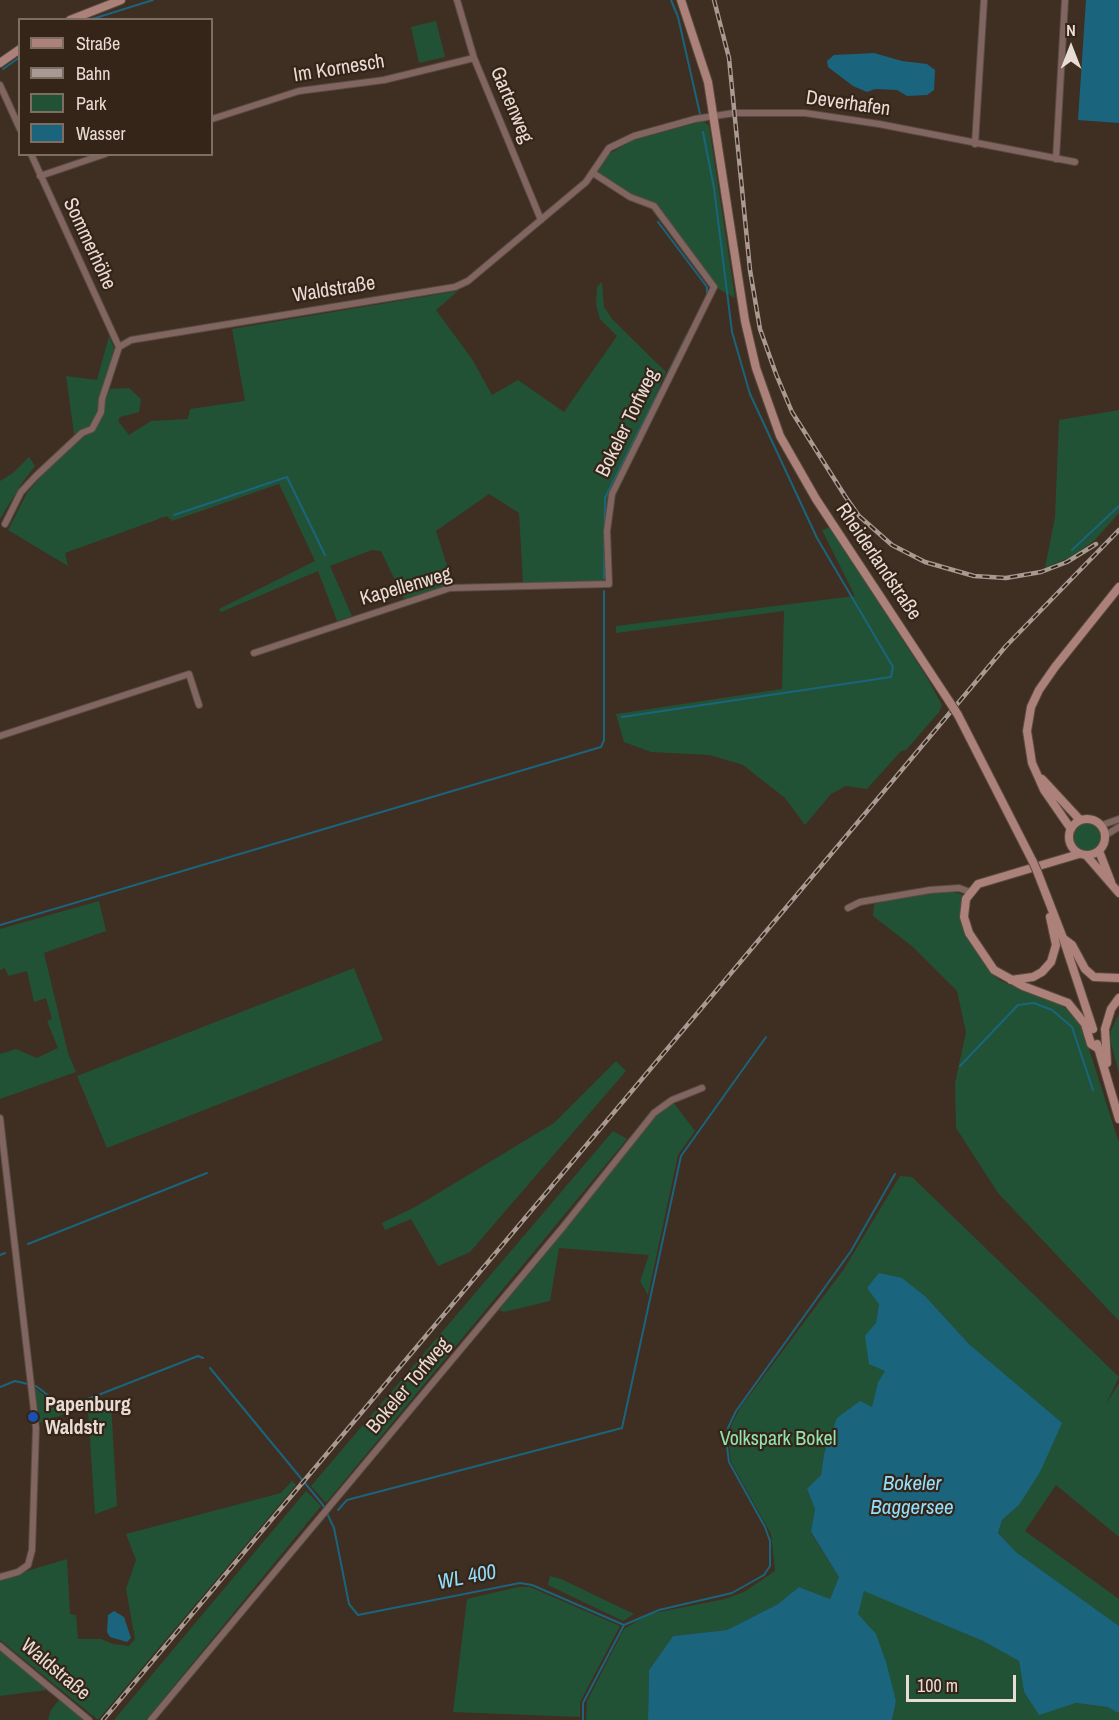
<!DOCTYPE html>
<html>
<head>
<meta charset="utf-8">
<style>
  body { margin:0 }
  #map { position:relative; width:1119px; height:1720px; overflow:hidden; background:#3f2e22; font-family:"Archivo Narrow",sans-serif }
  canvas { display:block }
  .legend { position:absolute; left:18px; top:18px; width:195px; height:138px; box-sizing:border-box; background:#352418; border:2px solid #7d6e64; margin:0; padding:8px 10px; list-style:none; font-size:18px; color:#e8dcd5 }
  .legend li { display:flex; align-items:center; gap:12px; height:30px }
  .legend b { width:30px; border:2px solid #7d6e64 }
  .north { position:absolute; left:1041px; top:18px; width:60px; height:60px; -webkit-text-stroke:4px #352418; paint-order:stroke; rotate:0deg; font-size:16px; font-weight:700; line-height:24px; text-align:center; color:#e8dcd5 }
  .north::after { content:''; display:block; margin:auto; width:21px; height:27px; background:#e8dcd5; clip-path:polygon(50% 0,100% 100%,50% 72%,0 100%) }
  .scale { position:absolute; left:906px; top:1675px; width:110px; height:27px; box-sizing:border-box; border:3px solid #e8dcd5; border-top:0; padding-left:8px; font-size:18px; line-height:21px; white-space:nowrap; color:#e8dcd5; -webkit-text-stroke:4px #352418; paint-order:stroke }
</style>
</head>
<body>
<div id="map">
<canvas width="1119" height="1720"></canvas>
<ul class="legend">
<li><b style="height:8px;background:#ab817a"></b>Straße</li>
<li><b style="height:8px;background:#a89a92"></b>Bahn</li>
<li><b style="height:16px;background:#225236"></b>Park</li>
<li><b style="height:16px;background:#1a657d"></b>Wasser</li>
</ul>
<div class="north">N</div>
<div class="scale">100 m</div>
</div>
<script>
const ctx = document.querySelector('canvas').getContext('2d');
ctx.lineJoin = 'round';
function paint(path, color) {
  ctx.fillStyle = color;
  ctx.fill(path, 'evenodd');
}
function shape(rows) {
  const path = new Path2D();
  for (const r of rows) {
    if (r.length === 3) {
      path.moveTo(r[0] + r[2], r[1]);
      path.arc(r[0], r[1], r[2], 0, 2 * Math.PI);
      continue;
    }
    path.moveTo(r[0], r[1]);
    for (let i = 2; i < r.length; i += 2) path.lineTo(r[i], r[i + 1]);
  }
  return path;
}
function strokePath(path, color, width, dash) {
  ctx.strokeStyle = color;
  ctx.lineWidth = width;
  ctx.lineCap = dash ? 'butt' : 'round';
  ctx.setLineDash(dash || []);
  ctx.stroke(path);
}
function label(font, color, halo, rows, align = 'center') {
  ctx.font = font + ' "Archivo Narrow",sans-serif';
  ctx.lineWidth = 4.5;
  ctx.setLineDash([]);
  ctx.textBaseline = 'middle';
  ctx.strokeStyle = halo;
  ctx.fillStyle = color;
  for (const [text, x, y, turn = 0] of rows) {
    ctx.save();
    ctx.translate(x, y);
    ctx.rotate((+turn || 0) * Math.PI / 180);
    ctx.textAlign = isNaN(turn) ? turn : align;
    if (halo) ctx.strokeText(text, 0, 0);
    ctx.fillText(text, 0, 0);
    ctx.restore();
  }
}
const green = shape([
  [436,21,445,57,419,63,411,27],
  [703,121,709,126,735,298,717,288,655,204,631,195,596,173,609,154,633,140],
  [602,282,604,307,613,320,666,372,610,493,606,581,523,583,519,513,489,494,436,531,453,584,404,599,381,551,372,550,330,566,352,616,337,621,318,571,221,612,219,609,315,561,279,484,172,521,167,516,65,553,68,566,8,530,27,493,45,472,83,437,94,432,104,414,105,401,110,389,129,388,141,399,139,412,120,417,118,421,129,435,151,421,188,419,190,409,245,401,232,329,458,291,436,310,472,359,492,395,518,380,564,412,617,336,600,319,596,305,597,287],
  [109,336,114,348,104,390,98,399,98,411,89,427,74,434,66,376,97,380],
  [1119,410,1119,513,1094,541,1073,556,1045,568,1055,517,1059,420],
  [29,457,35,466,22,483,0,519,0,481,13,473],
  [830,527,926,676,942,705,939,712,906,750,901,751,867,789,846,786,831,794,805,825,785,798,743,765,710,755,651,752,624,742,616,714,782,689,784,611,616,633,616,626,855,596,822,530],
  [1087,837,14],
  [950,891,964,895,960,909,963,930,989,971,999,980,1019,989,1054,1000,1076,1016,1082,1027,1119,1143,1119,1321,998,1193,956,1128,955,1083,966,1032,957,991,913,947,873,916,874,904,882,901],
  [99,901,106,931,44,953,68,1053,76,1072,0,1099,0,1054,16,1049,37,1058,58,1048,47,1021,52,1019,46,998,34,1002,27,971,8,976,5,968,0,970,0,929],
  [354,968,383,1040,107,1148,77,1076],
  [1119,1013,1119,1074,1111,1043,1111,1031],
  [616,1061,626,1071,470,1252,438,1266,411,1219,385,1230,382,1223,417,1206,554,1123],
  [673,1102,695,1131,678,1155,648,1295,640,1281,649,1255,559,1248,550,1301,504,1312,499,1310,657,1115],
  [613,1131,627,1139,326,1503,311,1486],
  [900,1176,912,1177,1119,1377,1106,1404,1119,1383,1119,1537,1056,1485,1025,1531,1119,1599,1119,1626,1016,1552,998,1533,1002,1520,1019,1505,1061,1423,969,1344,926,1297,879,1303,876,1323,885,1371,878,1382,872,1408,824,1454,821,1475,807,1490,816,1509,811,1533,839,1577,830,1599,799,1587,778,1604,727,1630,673,1636,649,1670,648,1720,586,1720,587,1701,624,1629,649,1614,725,1599,744,1592,775,1571,771,1534,731,1462,728,1440,732,1424,740,1408,844,1269],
  [35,1388,61,1408,73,1411,39,1423],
  [111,1403,117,1506,95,1514,88,1411],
  [292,1481,296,1485,98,1720,0,1640,0,1579,67,1559,70,1614,76,1615,78,1639,101,1639,113,1644,129,1646,135,1639,126,1589,136,1560,126,1534,281,1493],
  [306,1491,321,1506,146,1720,114,1720],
  [550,1576,561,1579,634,1614,623,1621,548,1585],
  [518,1587,530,1587,620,1626,580,1702,580,1717,453,1712,467,1599],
  [864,1590,983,1641,1019,1661,1024,1692,1039,1714,1076,1703,1107,1707,1119,1713,1119,1720,892,1720,896,1701,857,1614],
  [0,1649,47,1690,0,1696],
  [59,1700,84,1720,48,1720,51,1710]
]);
const water = shape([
  [1086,0,1119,0,1119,123,1078,120],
  [874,53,902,61,927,64,935,70,934,90,927,95,907,96,897,90,875,89,867,92,853,86,828,67,827,61,834,55],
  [879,1273,902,1278,926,1297,969,1344,1062,1423,1040,1472,1019,1505,1002,1520,998,1533,1016,1552,1119,1626,1119,1713,1107,1707,1076,1703,1039,1715,1024,1692,1019,1661,983,1641,864,1591,858,1614,876,1634,886,1662,896,1701,892,1720,648,1720,649,1670,673,1636,727,1630,778,1604,799,1587,830,1599,839,1577,811,1532,815,1509,807,1489,821,1475,824,1454,837,1418,860,1401,872,1407,878,1382,885,1371,869,1364,865,1336,876,1323,879,1304,867,1288],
  [114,1611,124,1617,131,1638,127,1642,110,1637,107,1632,108,1615]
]);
const stream = shape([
  [671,0,678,17,700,114],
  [89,20,153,0],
  [3,69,20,57],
  [658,222,707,287,707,295],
  [665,379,687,335],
  [174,515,287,477,325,555],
  [1072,550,1119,506],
  [604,578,605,498,661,387],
  [622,717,891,677,893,667,817,538,750,394,732,332,714,188,703,132],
  [0,925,601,747,604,740,604,591],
  [960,1066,1018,1005,1034,1003,1052,1010,1072,1027,1093,1090],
  [28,1244,207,1173],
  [0,1255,5,1253],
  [210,1368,323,1505,334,1528,349,1604,358,1615,520,1583,532,1585,624,1625,583,1703,583,1720],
  [0,1387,15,1381,36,1386,62,1406,70,1406,198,1356,203,1358],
  [338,1510,347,1500,622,1428,681,1156,766,1037],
  [624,1625,659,1610,732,1593,764,1575,770,1566,770,1541,765,1527,729,1462,726,1439,728,1428,736,1411,851,1251,895,1174]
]);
const street = shape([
  [457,0,474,58,541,220],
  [0,85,20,129],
  [212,119,299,91,384,80,474,58],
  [975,144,984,0],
  [31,154,119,347],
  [1056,159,1065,0],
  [40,176,105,154],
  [5,524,21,492,36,476,82,433,92,429,101,412,102,399,119,347,131,340,455,287,468,281,586,182,609,148,634,136,695,119,734,113,805,113,879,124,1075,162],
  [254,653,450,588,609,584,607,531,612,494,714,287,654,206,630,197,593,173],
  [0,736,189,674,199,705],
  [1102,825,1119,819],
  [1106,835,1119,827],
  [848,908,860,902,930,890,959,888,970,892],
  [0,1118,36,1428,32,1550,28,1565,18,1572,0,1577],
  [0,1646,89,1720],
  [151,1720,563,1227,654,1113,672,1100,702,1088]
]);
const secondary = shape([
  [681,0,708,82,745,321,756,368,780,436,816,499,949,701],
  [70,20,121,0],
  [0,63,20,49],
  [958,715,1033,862],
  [1042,779,1080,820],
  [1087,837,18],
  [1071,829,1044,790,1032,763,1027,731,1031,707,1039,690,1055,667,1119,587],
  [1099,851,1111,882],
  [1079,854,978,884,966,899,964,917,969,933,994,970,1023,986,1068,1003,1085,1024,1091,1044,1099,1049],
  [1086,855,1119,893],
  [1037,871,1063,938,1093,1029],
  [1064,939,1072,945,1085,969,1094,977,1119,978],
  [1011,980,1033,977,1042,972,1051,962,1056,945,1050,917],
  [1097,1044,1119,1119],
  [1107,1063,1105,1029,1111,1009,1119,998]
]);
const rail = shape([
  [714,0,729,58,750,270,760,329,776,374,792,412,845,496,859,516,892,545,925,562,974,576,1006,578,1041,572,1067,562,1096,544],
  [103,1720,1006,646,1119,530]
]);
const secondaryBridge = shape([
  [949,701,958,715],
  [1033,862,1037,871]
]);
const markers = [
  [33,1417,6,"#1a4fb4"]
];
const streetNames = [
  ["Im Kornesch",339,69,-9],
  ["Deverhafen",848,104,8],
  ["Gartenweg",511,105,67],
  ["Sommerhöhe",89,244,65],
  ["Waldstraße",334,290,-9],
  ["Bokeler Torfweg",628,423,-64],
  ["Rheiderlandstraße",878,562,56],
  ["Kapellenweg",406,587,-16],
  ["Bokeler Torfweg",409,1386,-50],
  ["Waldstraße",55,1670,40]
];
const poiNames = [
  ["Papenburg",45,1406],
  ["Waldstr",45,1429]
];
const parkNames = [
  ["Volkspark Bokel",778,1440]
];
const waterNames = [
  ["Bokeler",912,1484],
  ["Baggersee",912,1508],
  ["WL 400",467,1578,-11]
];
paint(green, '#225236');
paint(water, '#1a657d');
strokePath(stream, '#1a657d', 2);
strokePath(street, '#5a4a3f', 8);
strokePath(secondary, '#5a4a3f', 10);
strokePath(street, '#806561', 6);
strokePath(secondary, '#ab817a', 8);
strokePath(rail, '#a89a92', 4.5);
strokePath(rail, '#352418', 2, [7]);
strokePath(secondaryBridge, '#5a4a3f', 10, []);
strokePath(secondaryBridge, '#ab817a', 8);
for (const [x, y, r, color] of markers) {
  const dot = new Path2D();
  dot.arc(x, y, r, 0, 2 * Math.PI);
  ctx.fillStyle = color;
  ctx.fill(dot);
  strokePath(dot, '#352418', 2);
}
label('20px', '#e8dcd5', '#352418', streetNames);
label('bold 20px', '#e8dcd5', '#352418', poiNames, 'left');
label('20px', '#90e3ae', '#352418', parkNames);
label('italic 21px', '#91dffd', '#352418', waterNames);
</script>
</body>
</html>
